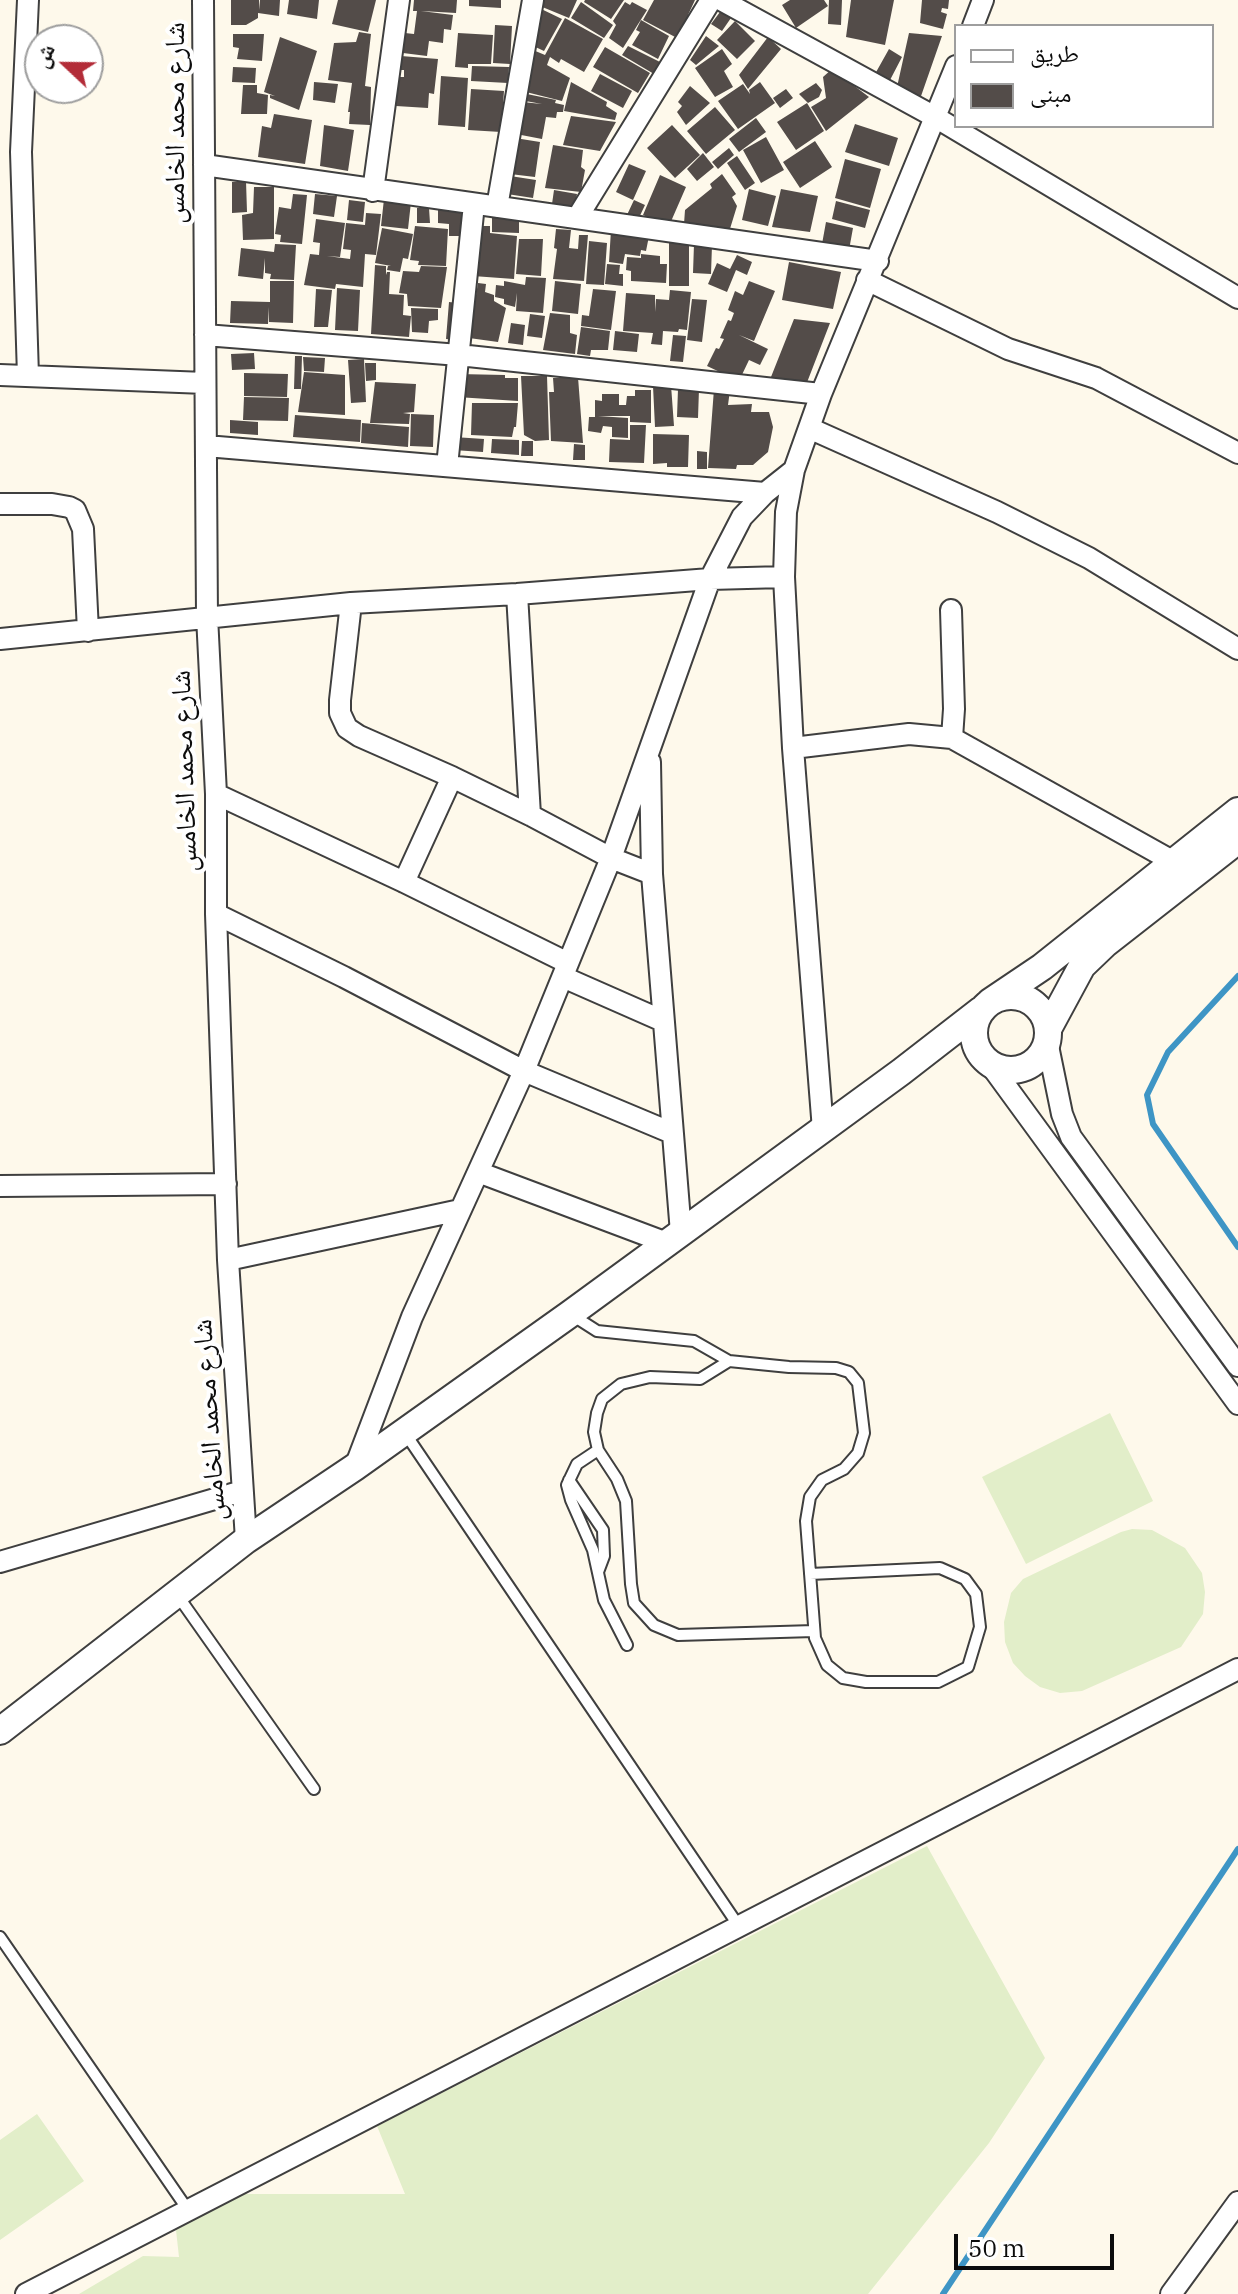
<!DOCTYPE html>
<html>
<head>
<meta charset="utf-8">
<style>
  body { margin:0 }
  #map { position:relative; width:1238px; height:2294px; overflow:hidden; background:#fef9eb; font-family:"IBM Plex Serif","Noto Naskh Arabic",serif }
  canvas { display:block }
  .legend { position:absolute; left:954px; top:24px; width:260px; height:104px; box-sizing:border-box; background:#fff; border:2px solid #9e9e9e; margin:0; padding:10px 14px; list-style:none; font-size:24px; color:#0c0c0c }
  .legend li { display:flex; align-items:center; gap:16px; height:40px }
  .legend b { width:40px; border:2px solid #9e9e9e }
  .north { position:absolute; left:24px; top:24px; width:80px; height:80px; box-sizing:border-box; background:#fff; border:2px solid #9e9e9e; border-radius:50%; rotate:292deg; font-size:22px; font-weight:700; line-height:32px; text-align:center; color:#0c0c0c }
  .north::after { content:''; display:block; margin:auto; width:28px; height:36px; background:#b32c38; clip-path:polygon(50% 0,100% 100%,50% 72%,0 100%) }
  .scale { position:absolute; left:954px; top:2234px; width:160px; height:36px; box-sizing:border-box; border:4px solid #0c0c0c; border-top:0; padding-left:10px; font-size:24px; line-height:28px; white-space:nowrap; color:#0c0c0c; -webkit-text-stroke:6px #fff; paint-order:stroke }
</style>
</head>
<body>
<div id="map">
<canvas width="1238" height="2294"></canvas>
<ul class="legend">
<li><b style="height:10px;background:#fff"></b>طريق</li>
<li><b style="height:22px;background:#534c49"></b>مبنى</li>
</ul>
<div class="north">ش</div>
<div class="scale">50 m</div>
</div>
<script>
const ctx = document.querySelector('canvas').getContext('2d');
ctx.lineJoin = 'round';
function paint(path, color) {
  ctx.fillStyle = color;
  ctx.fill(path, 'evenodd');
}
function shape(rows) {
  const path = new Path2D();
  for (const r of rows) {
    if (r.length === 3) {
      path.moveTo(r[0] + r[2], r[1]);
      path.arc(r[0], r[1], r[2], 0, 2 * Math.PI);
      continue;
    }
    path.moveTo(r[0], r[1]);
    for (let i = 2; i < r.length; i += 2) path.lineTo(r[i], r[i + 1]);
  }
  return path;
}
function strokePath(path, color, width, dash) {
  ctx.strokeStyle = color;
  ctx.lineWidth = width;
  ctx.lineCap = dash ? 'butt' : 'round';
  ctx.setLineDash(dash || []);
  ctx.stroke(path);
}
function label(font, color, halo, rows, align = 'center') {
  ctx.font = font + ' "IBM Plex Serif","Noto Naskh Arabic",serif';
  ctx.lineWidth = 8;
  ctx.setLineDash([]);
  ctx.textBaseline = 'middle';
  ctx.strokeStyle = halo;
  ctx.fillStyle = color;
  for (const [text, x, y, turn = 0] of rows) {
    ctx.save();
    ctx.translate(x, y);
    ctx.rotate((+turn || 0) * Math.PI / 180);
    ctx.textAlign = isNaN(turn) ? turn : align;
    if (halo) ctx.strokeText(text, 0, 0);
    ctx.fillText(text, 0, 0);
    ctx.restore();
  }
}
const pitch = shape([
  [1110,1413,1153,1501,1026,1564,982,1477],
  [1132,1529,1152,1530,1185,1548,1202,1573,1205,1592,1203,1614,1181,1647,1082,1691,1060,1693,1040,1687,1025,1676,1013,1663,1005,1642,1004,1622,1011,1593,1023,1579,1121,1532],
  [927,1846,1045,2058,989,2143,868,2294,79,2294,143,2256,179,2257,176,2230,241,2194,405,2194,377,2126],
  [37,2114,84,2181,0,2240,0,2140]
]);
const stream = shape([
  [1238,976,1168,1052,1147,1095,1153,1124,1238,1247],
  [943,2294,1238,1849]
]);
const building = shape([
  [231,0,259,0,259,10,260,0,280,0,279,16,258,13,258,18,246,25,231,25],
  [289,0,319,0,317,19,287,14],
  [338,0,376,0,368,32,332,24],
  [414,0,457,0,456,13,421,11,453,15,451,30,444,29,443,43,429,41,427,56,403,53,405,33,414,34,417,11,413,11],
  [469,0,501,0,501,8,469,6],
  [536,0,577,0,569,18,535,4],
  [585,0,624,0,611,19,584,2],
  [654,0,695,0,688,15,690,17,677,38,643,20],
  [790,0,824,0,828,6,796,28,782,5],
  [829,0,842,0,841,25,828,24],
  [851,0,894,0,885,45,846,37],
  [922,0,949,0,948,9,942,8,941,12,947,14,943,29,920,23],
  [581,2,613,25,604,38,571,18],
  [625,2,630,5,632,2,647,10,623,48,609,38,616,25,613,21],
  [535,6,562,19,544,51,529,44],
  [723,8,733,15,722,31,711,24],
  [565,18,603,39,584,72,561,59,559,63,550,57,547,65,570,78,562,101,526,92,533,50,545,55],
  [641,20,669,36,658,59,632,45,640,32,636,30],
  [735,21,755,41,737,59,717,40],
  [495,25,512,26,510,64,493,63],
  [359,32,371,34,365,86,371,87,370,125,349,124,350,112,348,112,352,83,328,80,334,43,356,42],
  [458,33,493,35,491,64,468,64,468,68,455,67],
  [909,33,942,36,920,99,897,87],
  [233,34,264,34,262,61,237,59,239,48,233,47],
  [706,36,719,46,696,65,690,60],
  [280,37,317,51,299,110,270,98,270,95,275,96,264,92],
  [768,37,781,49,748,89,739,75],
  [628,46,662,63,654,74,622,55],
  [605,47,650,73,638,93,593,67],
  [722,49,732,64,724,71,733,87,715,97,695,68],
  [889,49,902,57,889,82,875,74],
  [401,56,438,59,434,94,429,93,428,108,396,106,398,77,404,77,404,70,399,70],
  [472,66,509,67,508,83,471,81],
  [233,67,256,68,255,83,232,82],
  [832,69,869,97,826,131,811,107,826,98,823,77],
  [600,74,632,91,623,108,591,91],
  [441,76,468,78,465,127,438,125],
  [314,82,338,84,335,103,313,100],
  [571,82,607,102,606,106,617,113,615,120,564,111],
  [760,82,775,103,738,129,718,101,743,84,750,94,749,90],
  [816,83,822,90,819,97,808,103,799,94],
  [243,85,257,85,257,93,268,95,267,114,241,114],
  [690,86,710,103,686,125,677,112,682,106,678,102],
  [471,89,504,91,501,132,468,130],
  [786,89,793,98,780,108,773,98],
  [522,93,556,100,555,103,564,105,563,112,557,112,556,118,546,117,542,139,516,134,522,102,542,104,520,100],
  [807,103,824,131,796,150,777,122],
  [715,107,735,130,706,154,687,131],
  [274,114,312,120,305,164,258,157,262,126,271,128],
  [571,116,616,122,600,151,563,145],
  [756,118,766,132,739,152,729,139],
  [855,124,898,138,889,166,845,152],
  [324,125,354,130,348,171,320,166],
  [672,125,700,155,675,178,647,148],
  [766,137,784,170,761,183,743,150],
  [515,138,540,142,535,177,510,174],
  [815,141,832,167,800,188,783,162],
  [553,145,583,150,581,167,585,170,581,192,545,188],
  [729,148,734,155,718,169,712,162],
  [703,153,714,167,697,181,687,169],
  [737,156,755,183,745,190,727,163],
  [845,159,881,169,870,208,835,198],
  [629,164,646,171,633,200,616,192],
  [722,174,736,194,732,197,737,206,729,232,684,224,685,210,712,188,710,184],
  [660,175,686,187,669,226,643,215],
  [510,176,536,180,533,198,507,194],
  [246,181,247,212,232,213,232,182],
  [254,187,274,187,274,239,243,240,242,215,253,213],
  [749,189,776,196,768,226,742,220],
  [781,189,818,196,810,232,772,227],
  [554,190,577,194,575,207,552,204],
  [293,194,307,195,302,244,280,242,281,235,275,234,279,207,291,209],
  [315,194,337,196,334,217,313,214],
  [384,199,411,202,408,229,381,226],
  [349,200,365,202,363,222,347,220],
  [634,200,645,205,637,222,626,217],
  [836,201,870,210,865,228,832,219],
  [417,208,429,208,430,223,417,223],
  [438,209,464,209,463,236,449,236,449,224,438,223],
  [366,213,381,214,376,255,365,254,363,287,336,284,335,289,304,285,310,254,319,255,320,243,313,242,316,219,345,223,340,257,327,256,350,259,351,250,343,249,346,223,365,225],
  [492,216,519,217,519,233,492,232],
  [826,222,853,228,849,250,822,244],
  [415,226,448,229,446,266,418,265,419,261,410,260],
  [478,226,490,226,490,233,517,236,514,279,473,276],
  [382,228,413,234,408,259,403,258,400,272,387,270,388,266,391,266,375,263],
  [556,229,571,230,569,248,578,249,579,235,588,235,584,281,553,279,557,249,554,248],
  [611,230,649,236,646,251,641,250,640,256,625,254,623,264,609,262],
  [519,239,543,239,541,276,516,274],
  [589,241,607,243,604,285,586,284],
  [669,242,689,242,689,286,669,286],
  [275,244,296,245,294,280,270,279,271,274,265,273,265,258,263,279,238,276,241,248,274,252],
  [694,244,712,245,711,274,693,273],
  [641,254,660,256,660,264,667,264,666,283,631,281,631,271,626,270,627,257,641,258],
  [737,255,752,262,747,275,736,270,727,292,708,284,717,263,730,269],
  [789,262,841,272,833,309,782,300],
  [607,264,620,265,619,274,623,274,623,286,605,284],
  [375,265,386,266,386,275,387,272,390,272,389,294,404,295,403,315,411,316,409,337,371,334],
  [421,266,447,267,441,308,408,306,407,294,399,293,403,271,419,272],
  [526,277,546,278,543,313,516,311,517,293,515,307,504,304,504,299,495,297,496,285,504,286,504,281,525,285],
  [270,281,294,281,293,323,269,322,269,307,268,324,230,323,231,301,270,302],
  [555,281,581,284,578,314,552,311],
  [749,281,775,291,754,341,739,335,768,349,760,365,749,360,739,381,707,366,716,348,719,349,724,339,720,338,728,320,731,321,734,313,728,310,735,291,743,295],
  [478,283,486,284,485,292,494,295,494,301,506,308,498,342,469,338],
  [337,288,360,290,358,331,335,330],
  [316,289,332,290,328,327,314,327],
  [593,289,616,291,611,330,581,326,582,315,589,316],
  [670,290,691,292,687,330,679,329,678,332,663,331,662,345,651,344,653,333,623,331,626,293,655,295,655,312,656,299,669,300],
  [692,299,707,300,702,342,687,340],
  [449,302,458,303,455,340,446,339],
  [411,308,438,309,438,320,429,321,428,333,412,332],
  [550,313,570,315,570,333,577,335,575,354,543,350],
  [530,314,545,316,542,338,527,336],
  [794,319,830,323,806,385,769,382],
  [511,323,525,325,523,345,508,343],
  [581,327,610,331,608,350,591,350,590,356,577,354],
  [615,331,639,334,637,352,613,350],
  [673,335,686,336,683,362,670,361],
  [254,353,255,369,232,370,231,354],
  [295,356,302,356,301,389,294,389],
  [303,357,325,358,324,372,304,371],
  [364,359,366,402,351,403,348,360],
  [365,363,376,363,376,380,366,381],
  [304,372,345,375,345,415,298,412],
  [244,373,288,374,287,397,244,396],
  [458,374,505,375,505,378,518,378,518,401,457,397],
  [521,376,547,376,549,440,535,441,524,435],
  [578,377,583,443,551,441,549,392,554,392,553,378],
  [375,382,416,384,414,412,403,413,410,414,409,424,370,423],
  [671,385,674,426,655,427,653,386],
  [678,389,699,389,698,418,677,417],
  [714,389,730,390,728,405,752,404,751,412,769,412,773,427,768,452,753,465,737,465,736,469,708,468],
  [635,390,651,390,651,423,630,422,630,416,598,416,628,418,628,438,612,437,612,427,603,426,601,433,588,431,589,417,595,417,595,400,602,401,602,394,619,394,619,405,626,405,627,396,635,396],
  [244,397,289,398,288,421,243,420],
  [472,403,518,403,516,427,514,427,512,437,471,435],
  [411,414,434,415,433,447,410,446],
  [295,415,361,420,360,442,293,437],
  [230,420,258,422,258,435,230,433],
  [362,423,409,427,408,447,361,443],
  [630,425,646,425,644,463,609,462,610,439,630,440],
  [653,434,689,435,688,467,667,467,667,463,653,464],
  [454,437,484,439,483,452,453,450],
  [492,439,519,440,519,455,491,453],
  [522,441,533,441,533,456,521,456],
  [574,444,585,445,585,460,573,460],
  [697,451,707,452,707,469,697,469]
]);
const service = shape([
  [572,1315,597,1331,694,1341,729,1361,789,1367,836,1368,849,1372,858,1383,864,1433,858,1453,844,1469,822,1480,810,1497,806,1521,815,1638,827,1665,843,1678,866,1682,938,1682,968,1667,980,1627,976,1594,965,1579,940,1568,810,1574],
  [729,1361,700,1379,650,1377,621,1384,602,1399,597,1413,594,1432,598,1450,617,1479,626,1501,631,1584,634,1603,654,1625,678,1635,814,1631],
  [405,1433,738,1925],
  [598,1450,577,1464,567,1485,571,1500,593,1550,604,1600,627,1645],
  [569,1480,603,1530,604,1556,598,1572],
  [178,1596,314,1789],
  [0,1937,188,2210]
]);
const minor = shape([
  [28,0,21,152,28,376],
  [203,0,207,616,216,794,216,914,228,1260,246,1540],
  [721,0,935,117,1238,298],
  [973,26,983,0],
  [204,165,878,261],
  [373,191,399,0],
  [497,207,533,0],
  [577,218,711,0],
  [867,280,1008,349,1096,378,1238,453],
  [205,335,459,355,821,394],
  [0,375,205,383],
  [809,428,997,512,1089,558,1238,649],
  [206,446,765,493],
  [447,466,474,204],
  [0,504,52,504,69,507,75,510,83,529,88,631],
  [517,594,530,815],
  [351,603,340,700,340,713,347,728,359,736,452,777,530,815,611,858,652,874],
  [951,610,954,709,952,738],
  [0,639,351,603,517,594,710,579,784,577],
  [793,748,909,734,952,738,1174,862],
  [650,762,652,874,681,1233],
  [216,794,404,882,568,963],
  [404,882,452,777],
  [216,914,344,977,524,1071,672,1133],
  [563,977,663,1021],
  [1047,1041,1062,1114,1071,1137,1238,1366],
  [989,1063,1238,1404],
  [823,1130,793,748,784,577,786,512,794,470,821,394,956,66],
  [478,1172,667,1243],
  [0,1186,226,1184],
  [228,1260,460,1210],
  [355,1467,412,1317,524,1071,611,858,710,579,742,517,765,493,794,470],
  [0,1562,242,1491],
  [26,2294,1238,1669],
  [1171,2294,1238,2202]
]);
const tertiary = shape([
  [1011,1033,37],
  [990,1002,1042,967,1238,811],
  [1048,1029,1082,966,1105,944,1238,840],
  [0,1731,246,1540,355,1467,570,1314,901,1072,981,1010]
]);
const streetNames = [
  ["شارع محمد الخامس",176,123,-90],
  ["شارع محمد الخامس",185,771,-92],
  ["شارع محمد الخامس",210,1420,-94]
];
paint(pitch, '#e2eec9');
strokePath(stream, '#3e95c5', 6);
paint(building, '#534c49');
strokePath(service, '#3f3f3f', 14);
strokePath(minor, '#3f3f3f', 24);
strokePath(tertiary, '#3f3f3f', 30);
strokePath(service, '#fff', 10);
strokePath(minor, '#fff', 20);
strokePath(tertiary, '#fff', 26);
label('28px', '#0c0c0c', '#fff', streetNames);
</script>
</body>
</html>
